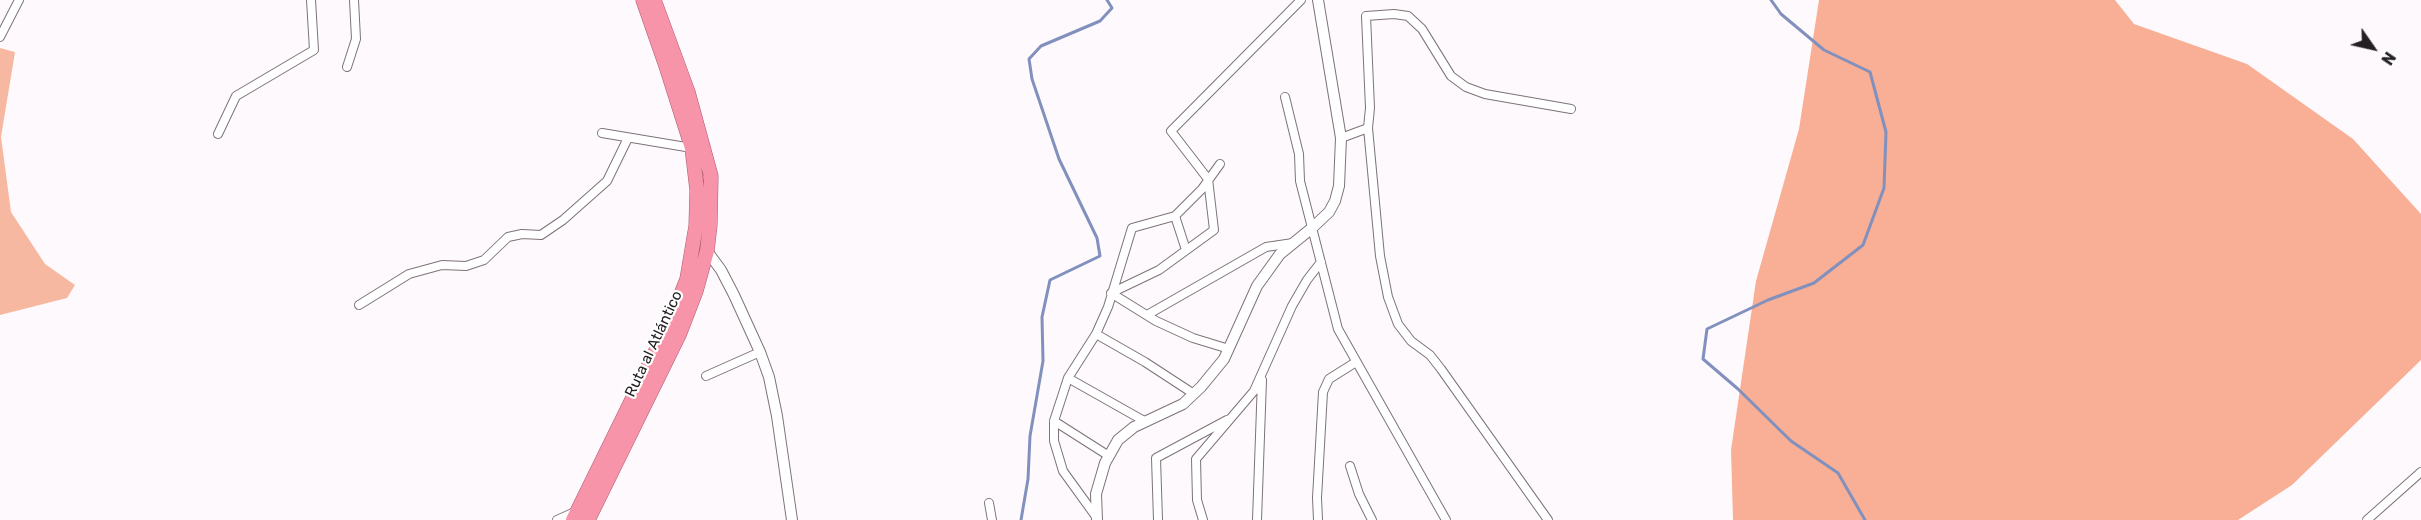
<!DOCTYPE html>
<html>
<head>
<meta charset="utf-8">
<style>
  body { margin:0 }
  #map { position:relative; width:2421px; height:520px; overflow:hidden; background:#fef9fd; font-family:Rubik,sans-serif }
  canvas { display:block }
  .north { position:absolute; left:2343px; top:18px; width:60px; height:60px; -webkit-text-stroke:4px #fff; paint-order:stroke; rotate:124deg; font-size:16px; font-weight:700; line-height:24px; text-align:center; color:#252024 }
  .north::after { content:''; display:block; margin:auto; width:21px; height:27px; background:#252024; clip-path:polygon(50% 0,100% 100%,50% 72%,0 100%) }
</style>
</head>
<body>
<div id="map">
<canvas width="2421" height="520"></canvas>
<div class="north">N</div>
</div>
<script>
const ctx = document.querySelector('canvas').getContext('2d');
ctx.lineJoin = 'round';
function paint(path, color) {
  ctx.fillStyle = color;
  ctx.fill(path, 'evenodd');
}
function shape(rows) {
  const path = new Path2D();
  for (const r of rows) {
    path.moveTo(r[0], r[1]);
    for (let i = 2; i < r.length; i += 2) path.lineTo(r[i], r[i + 1]);
  }
  return path;
}
function strokePath(path, color, width, dash) {
  ctx.strokeStyle = color;
  ctx.lineWidth = width;
  ctx.lineCap = dash ? 'butt' : 'round';
  ctx.setLineDash(dash || []);
  ctx.stroke(path);
}
function label(font, color, halo, rows, align = 'center') {
  ctx.font = font + ' Rubik,sans-serif';
  ctx.lineWidth = 4.5;
  ctx.setLineDash([]);
  ctx.textBaseline = 'middle';
  ctx.strokeStyle = halo;
  ctx.fillStyle = color;
  for (const [text, x, y, turn = 0] of rows) {
    ctx.save();
    ctx.translate(x, y);
    ctx.rotate((+turn || 0) * Math.PI / 180);
    ctx.textAlign = isNaN(turn) ? turn : align;
    if (halo) ctx.strokeText(text, 0, 0);
    ctx.fillText(text, 0, 0);
    ctx.restore();
  }
}
const green = shape([
  [0,48,15,52,1,137,11,212,45,264,75,285,67,298,0,315]
]);
const forest = shape([
  [1819,0,2115,0,2134,24,2247,64,2353,139,2421,214,2421,360,2292,485,2238,520,1733,520,1731,450,1756,281,1799,129]
]);
const stream = shape([
  [1771,0,1781,14,1824,50,1870,72,1886,132,1884,188,1863,245,1814,283,1768,300,1707,329,1703,359,1738,389,1791,441,1838,473,1865,520],
  [1021,520,1028,479,1030,436,1043,361,1042,317,1050,280,1100,256,1097,238,1059,159,1032,79,1029,59,1041,46,1100,21,1112,8,1107,0]
]);
const minor = shape([
  [0,37,19,0],
  [347,67,356,39,354,0],
  [1285,97,1299,154,1300,181,1338,329,1446,520],
  [602,133,692,148],
  [218,134,236,96,314,50,311,0],
  [1341,138,1368,128],
  [1175,216,1186,250],
  [359,305,409,274,442,265,466,266,484,260,508,237,522,234,541,235,563,220,607,181,628,138],
  [1147,315,1266,247,1293,243],
  [1096,334,1145,362,1194,394],
  [1229,349,1193,338,1156,321,1111,293,1159,270,1214,230,1208,179,1171,131,1301,0],
  [706,376,760,352],
  [1068,378,1146,422],
  [1054,421,1109,456],
  [1350,466,1359,494,1372,520],
  [989,503,992,520],
  [1097,518,1063,471,1054,441,1054,421,1068,378,1096,334,1108,307,1132,228,1175,216,1202,189,1220,164],
  [557,520,577,511],
  [1158,520,1156,458,1227,420],
  [1203,520,1197,500,1196,459,1254,391,1292,306,1307,280,1321,262],
  [1257,520,1262,380],
  [1318,520,1317,498,1323,392,1329,379,1356,362],
  [1548,520,1441,369,1430,355,1411,341,1398,324,1388,297,1380,256,1368,128,1370,108,1366,16,1394,14,1408,16,1422,29,1451,76,1466,87,1485,94,1571,109],
  [2367,520,2421,472]
]);
const tertiary = shape([
  [707,251,721,270,734,295,760,352,769,377,777,416,792,520],
  [1097,520,1096,494,1105,463,1118,440,1134,427,1183,404,1201,387,1224,359,1257,286,1280,254,1312,228,1329,212,1335,201,1339,186,1341,138,1318,0]
]);
const trunk = shape([
  [573,520,670,322,687,279,696,226,697,190,692,148,666,66,643,0],
  [588,520,679,335,696,291,707,251,710,225,711,176,688,92,654,0]
]);
const streetNames = [
  ["Ruta al Atlántico",654,344,-65]
];
paint(green, '#f7b8a1');
paint(forest, '#f8af95');
strokePath(stream, '#8190bd', 3);
strokePath(minor, '#7e727b', 10);
strokePath(tertiary, '#7e727b', 12);
strokePath(trunk, '#ad5a6d', 15);
strokePath(minor, '#fff', 8);
strokePath(tertiary, '#fff', 10);
strokePath(trunk, '#f894aa', 14);
label('15px', '#252024', '#fff', streetNames);
</script>
</body>
</html>
